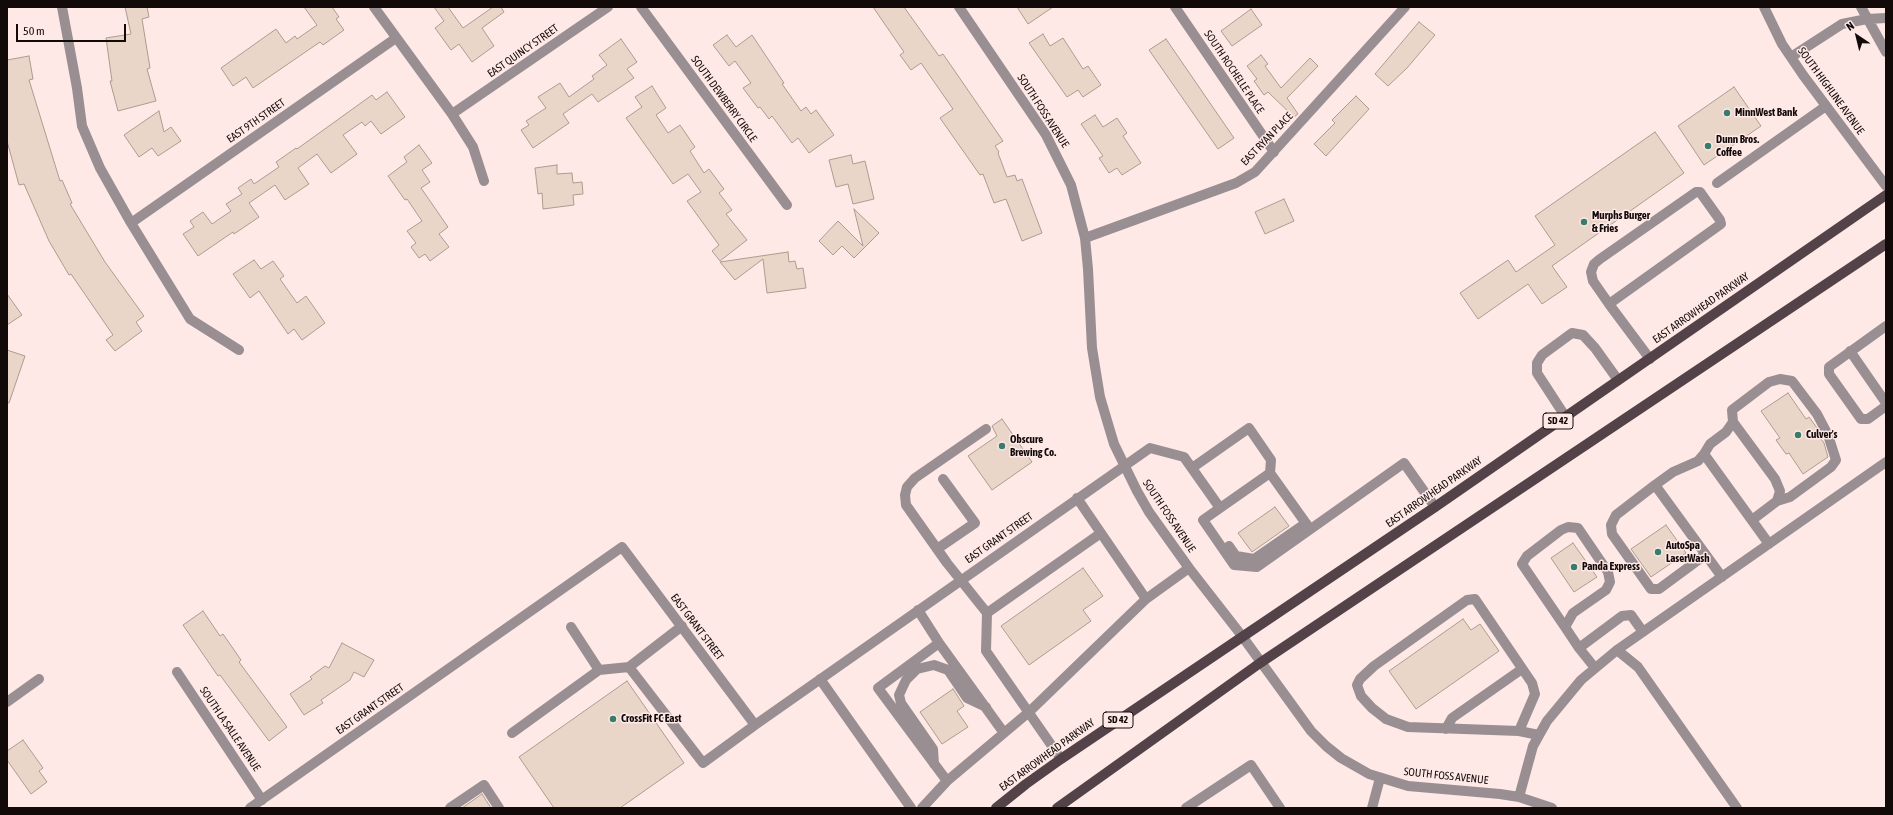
<!DOCTYPE html>
<html>
<head>
<meta charset="utf-8">
<style>
  body { margin:0 }
  #map { position:relative; width:1893px; height:815px; overflow:hidden; background:#fee9e7; font-family:"Asap Condensed",sans-serif }
  canvas { display:block }
  .frame { position:absolute; inset:0; border:8px solid #120a09; pointer-events:none }
  .north { position:absolute; left:1837px; top:16px; width:40px; height:40px; -webkit-text-stroke:3px #fee9e7; paint-order:stroke; rotate:325deg; font-size:11px; font-weight:700; line-height:16px; text-align:center; color:#120a09 }
  .north::after { content:''; display:block; margin:auto; width:14px; height:18px; background:#120a09; clip-path:polygon(50% 0,100% 100%,50% 72%,0 100%) }
  .scale { position:absolute; left:16px; top:24px; width:110px; height:18px; box-sizing:border-box; border:2px solid #120a09; border-top:0; padding-left:5px; font-size:12px; line-height:14px; white-space:nowrap; color:#120a09; -webkit-text-stroke:3px #fee9e7; paint-order:stroke }
</style>
</head>
<body>
<div id="map">
<canvas width="1893" height="815"></canvas>
<div class="frame"></div>
<div class="north">N</div>
<div class="scale">50 m</div>
</div>
<script>
const ctx = document.querySelector('canvas').getContext('2d');
ctx.lineJoin = 'round';
function paint(path, color) {
  ctx.fillStyle = color;
  ctx.fill(path, 'evenodd');
}
function shape(rows) {
  const path = new Path2D();
  for (const r of rows) {
    path.moveTo(r[0], r[1]);
    for (let i = 2; i < r.length; i += 2) path.lineTo(r[i], r[i + 1]);
  }
  return path;
}
function strokePath(path, color, width, dash) {
  ctx.strokeStyle = color;
  ctx.lineWidth = width;
  ctx.lineCap = dash ? 'butt' : 'round';
  ctx.setLineDash(dash || []);
  ctx.stroke(path);
}
function label(font, color, halo, rows, align = 'center') {
  ctx.font = font + ' "Asap Condensed",sans-serif';
  ctx.lineWidth = 3;
  ctx.setLineDash([]);
  ctx.textBaseline = 'middle';
  ctx.strokeStyle = halo;
  ctx.fillStyle = color;
  for (const [text, x, y, turn = 0] of rows) {
    ctx.save();
    ctx.translate(x, y);
    ctx.rotate((+turn || 0) * Math.PI / 180);
    ctx.textAlign = isNaN(turn) ? turn : align;
    if (halo) ctx.strokeText(text, 0, 0);
    ctx.fillText(text, 0, 0);
    ctx.restore();
  }
}
const building = shape([
  [125,7,147,7,149,17,142,19,150,68,147,69,156,101,118,111,110,81,112,81,106,38,131,34,125,7],
  [304,7,332,7,339,17,336,19,344,30,323,45,320,42,253,88,246,77,233,86,221,68,276,29,286,43,295,36,297,39,317,25,304,7],
  [434,7,448,7,463,28,493,7,501,7,504,12,482,28,494,46,472,62,459,44,451,50,435,28,444,21,434,7],
  [873,7,904,7,939,56,943,54,1003,141,995,146,999,152,998,153,1007,177,1015,175,1017,181,1022,179,1042,233,1022,241,1006,199,994,203,983,174,980,175,940,118,953,109,921,63,911,70,900,55,904,52,873,7],
  [1017,7,1053,7,1028,24,1017,7],
  [1251,9,1262,25,1232,46,1221,31,1251,9],
  [1419,22,1435,35,1407,68,1388,86,1375,74,1419,22],
  [1043,34,1050,46,1063,38,1083,69,1088,66,1101,85,1083,97,1078,90,1067,97,1029,43,1043,34],
  [727,35,736,47,752,35,784,83,782,84,801,111,806,107,811,114,816,110,834,135,809,153,798,138,792,143,772,116,769,119,760,107,758,108,743,88,751,83,735,61,729,66,713,45,727,35],
  [621,39,637,62,627,69,634,78,598,102,592,94,563,114,569,123,533,148,521,130,529,125,526,121,546,108,538,97,560,83,569,97,594,79,592,76,607,65,599,55,621,39],
  [1166,39,1234,138,1218,149,1149,50,1166,39],
  [1261,55,1268,64,1265,66,1281,88,1310,58,1318,66,1287,98,1298,114,1294,117,1268,92,1264,95,1254,81,1257,79,1247,66,1261,55],
  [29,56,33,79,29,80,60,181,62,180,72,203,70,204,105,262,144,316,136,322,142,331,115,351,106,340,113,335,71,274,69,275,49,241,24,184,19,185,7,141,7,60,29,56],
  [652,86,666,108,656,115,668,133,680,125,695,147,690,151,704,173,709,169,724,189,719,193,732,210,726,214,747,240,720,261,712,251,719,245,687,201,701,192,688,174,673,184,626,118,642,107,635,97,652,86],
  [1734,87,1761,126,1704,165,1678,126,1734,87],
  [387,92,405,117,381,134,371,121,365,126,362,122,343,135,357,154,331,173,317,154,298,168,309,184,285,200,275,185,249,203,259,217,234,234,233,232,198,256,183,234,194,227,190,221,203,212,212,224,231,211,226,204,242,194,238,188,251,179,254,184,279,167,276,162,296,148,297,149,372,95,376,100,387,92],
  [1356,96,1369,109,1326,156,1314,144,1335,123,1332,120,1356,96],
  [159,111,164,132,171,127,181,141,158,156,152,148,139,157,124,135,159,111],
  [1095,115,1103,127,1117,118,1127,133,1123,136,1141,163,1122,175,1117,168,1109,173,1099,158,1103,156,1081,124,1095,115],
  [1655,132,1684,173,1552,266,1567,287,1542,304,1528,284,1478,319,1460,293,1508,260,1516,272,1555,245,1535,216,1655,132],
  [419,145,432,163,422,170,430,182,421,188,448,227,439,234,449,247,430,261,425,254,419,258,411,247,416,243,407,231,422,221,407,199,405,200,388,176,407,162,404,157,419,145],
  [851,155,853,164,865,161,874,199,853,204,848,184,836,187,829,160,851,155],
  [557,165,557,174,572,173,573,183,582,182,583,194,573,195,574,205,543,209,542,193,538,194,535,168,557,165],
  [1284,199,1294,221,1265,234,1255,212,1284,199],
  [854,209,879,233,854,258,842,246,833,255,819,241,838,221,863,246,854,209],
  [788,252,789,262,795,261,797,269,803,268,806,288,767,293,763,259,735,280,720,262,788,252],
  [254,260,261,269,273,261,284,276,280,279,297,303,306,296,325,323,302,340,294,329,288,334,259,291,250,298,233,274,254,260],
  [7,294,22,315,7,325,7,294],
  [7,350,25,356,9,403,7,403,7,350],
  [1788,393,1806,419,1809,417,1817,428,1818,431,1816,432,1824,443,1828,457,1803,474,1789,453,1786,454,1776,440,1780,438,1761,411,1788,393],
  [1002,419,1032,462,992,490,968,456,997,436,992,426,1002,419],
  [1275,507,1289,526,1252,552,1238,533,1275,507],
  [1666,525,1686,553,1651,577,1631,549,1666,525],
  [1573,543,1597,577,1574,592,1551,558,1573,543],
  [1083,568,1103,596,1083,610,1091,621,1029,665,1001,626,1083,568],
  [203,611,220,636,223,634,241,660,239,662,287,727,269,741,220,675,218,676,183,625,203,611],
  [1463,619,1471,630,1480,624,1499,651,1416,709,1389,671,1463,619],
  [342,643,374,660,364,677,354,672,350,680,321,700,323,703,304,715,290,694,312,679,310,677,325,666,329,668,342,643],
  [627,681,684,763,620,808,554,808,519,757,627,681],
  [953,689,964,706,957,711,968,727,942,744,920,712,953,689],
  [23,740,43,768,39,771,47,782,31,794,7,760,7,751,23,740],
  [482,794,491,808,462,808,482,794]
]);
const minor = shape([
  [62,7,77,88,82,126,100,168,131,223,190,319,239,350],
  [374,7,452,114,473,147,484,181],
  [641,7,787,205],
  [959,7,1046,135,1071,185,1085,238,1088,269,1092,348,1100,397,1114,444,1137,491,1149,512,1189,568,1242,636,1311,731,1326,746,1341,758,1369,774,1408,786,1500,794,1519,797,1552,808],
  [1175,7,1274,152],
  [1764,7,1782,44,1803,75,1886,186],
  [1861,7,1886,52],
  [1791,57,1842,24,1867,19,1886,18],
  [452,114,608,7],
  [1717,183,1826,106],
  [131,223,396,38],
  [1085,238,1236,183,1255,172,1405,7],
  [1609,304,1721,224,1720,220,1700,192,1696,192,1600,259,1594,264,1591,272,1593,281,1609,304,1650,359],
  [1886,326,1829,367,1829,374,1861,419,1868,419,1886,406],
  [1850,351,1886,403],
  [1565,416,1537,373,1537,363,1542,355,1572,333,1583,335,1595,348,1618,380],
  [986,429,915,478,907,487,905,495,906,505,947,563,987,613,986,651,1061,759],
  [1704,454,1769,544],
  [1192,468,1249,428,1271,460,1270,473,1310,529],
  [1270,473,1203,520,1234,565,1257,567,1404,463,1435,507],
  [1655,485,1722,577],
  [1077,498,1146,599],
  [1752,520,1777,501,1780,491,1775,479,1733,422,1732,410,1769,382,1780,379,1792,381,1817,414,1828,435,1836,460,1831,467,1790,497,1777,501],
  [1229,546,1236,556,1254,559,1306,523],
  [937,549,975,523,943,479],
  [1705,555,1659,589,1651,589,1612,534,1611,525,1616,515,1655,485,1673,472,1698,461,1704,454,1710,444,1726,432,1733,422],
  [918,610,939,643,1004,733],
  [987,613,1101,533],
  [682,626,629,667,703,763,755,725],
  [1565,627,1573,613,1606,590,1610,582,1608,572,1578,528,1568,527,1561,530,1527,556,1522,564,1565,627,1579,648,1595,668],
  [939,643,878,688,947,781],
  [1579,648,1622,616,1631,615,1643,632],
  [1617,650,1638,667,1737,808],
  [599,670,629,667],
  [177,672,262,800],
  [820,679,911,808],
  [7,702,39,679],
  [1446,729,1452,718,1522,669],
  [1519,731,1535,694,1532,683,1475,599,1467,600,1374,666,1360,679,1357,685,1361,696,1372,708,1386,719,1408,727,1519,731,1539,735],
  [512,733,599,670,571,627],
  [934,764,933,749,901,703,899,695,906,680,917,669,934,665,948,670,967,698,986,707],
  [1519,797,1533,746,1547,721,1581,680,1617,650,1886,462],
  [250,808,622,547,755,725,1150,448,1184,457,1220,508],
  [450,808,484,785,499,808],
  [922,808,947,781,1029,712,1146,599,1189,568],
  [1186,808,1251,765,1280,808],
  [1372,808,1380,778]
]);
const major = shape([
  [996,808,1026,784,1061,759,1435,507,1886,195],
  [1057,808,1260,663,1886,244]
]);
const markers = [
  [1727,113,4,"#397c6d"],
  [1708,146,4,"#397c6d"],
  [1584,222,4,"#397c6d"],
  [1798,435,4,"#397c6d"],
  [1002,446,4,"#397c6d"],
  [1658,552,4,"#397c6d"],
  [1574,567,4,"#397c6d"],
  [613,719,4,"#397c6d"]
];
const shields = [
  [1558,421,30],
  [1118,720,30]
];
const shieldNames = [
  ["SD 42",1558,421],
  ["SD 42",1118,720]
];
const streetNames = [
  ["EAST QUINCY STREET",523,51,-35],
  ["SOUTH ROCHELLE PLACE",1234,72,56],
  ["SOUTH HIGHLINE AVENUE",1831,91,54],
  ["SOUTH DEWBERRY CIRCLE",724,99,54],
  ["SOUTH FOSS AVENUE",1043,111,57],
  ["EAST 9TH STREET",256,121,-35],
  ["EAST RYAN PLACE",1267,139,-46],
  ["EAST ARROWHEAD PARKWAY",1701,308,-35],
  ["EAST ARROWHEAD PARKWAY",1434,492,-35],
  ["SOUTH FOSS AVENUE",1169,516,56],
  ["EAST GRANT STREET",999,538,-35],
  ["EAST GRANT STREET",697,627,53],
  ["EAST GRANT STREET",370,709,-35],
  ["SOUTH LA SALLE AVENUE",230,729,56],
  ["EAST ARROWHEAD PARKWAY",1047,755,-36],
  ["SOUTH FOSS AVENUE",1446,776,6]
];
const poiNames = [
  ["MinnWest Bank",1735,113],
  ["Dunn Bros.",1716,140],
  ["Coffee",1716,153],
  ["Murphs Burger",1592,216],
  ["& Fries",1592,229],
  ["Culver's",1806,435],
  ["Obscure",1010,440],
  ["Brewing Co.",1010,453],
  ["AutoSpa",1666,546],
  ["LaserWash",1666,559],
  ["Panda Express",1582,567],
  ["CrossFit FC East",621,719]
];
paint(building, '#ead6c9');
strokePath(building, '#ae9b8f', 1);
strokePath(minor, '#998f92', 10);
strokePath(major, '#534349', 10);
for (const [x, y, r, color] of markers) {
  const dot = new Path2D();
  dot.arc(x, y, r, 0, 2 * Math.PI);
  ctx.fillStyle = color;
  ctx.fill(dot);
  strokePath(dot, '#fee9e7', 1.5);
}
for (const [x, y, w] of shields) {
  const box = new Path2D();
  box.roundRect(x - w / 2, y - 8, w, 16, 3);
  ctx.fillStyle = '#fee9e7';
  ctx.fill(box);
  strokePath(box, '#120a09', 1);
}
label('bold 10px', '#120a09', null, shieldNames);
label('11px', '#120a09', '#fee9e7', streetNames);
label('bold 11px', '#120a09', '#fee9e7', poiNames, 'left');
</script>
</body>
</html>
